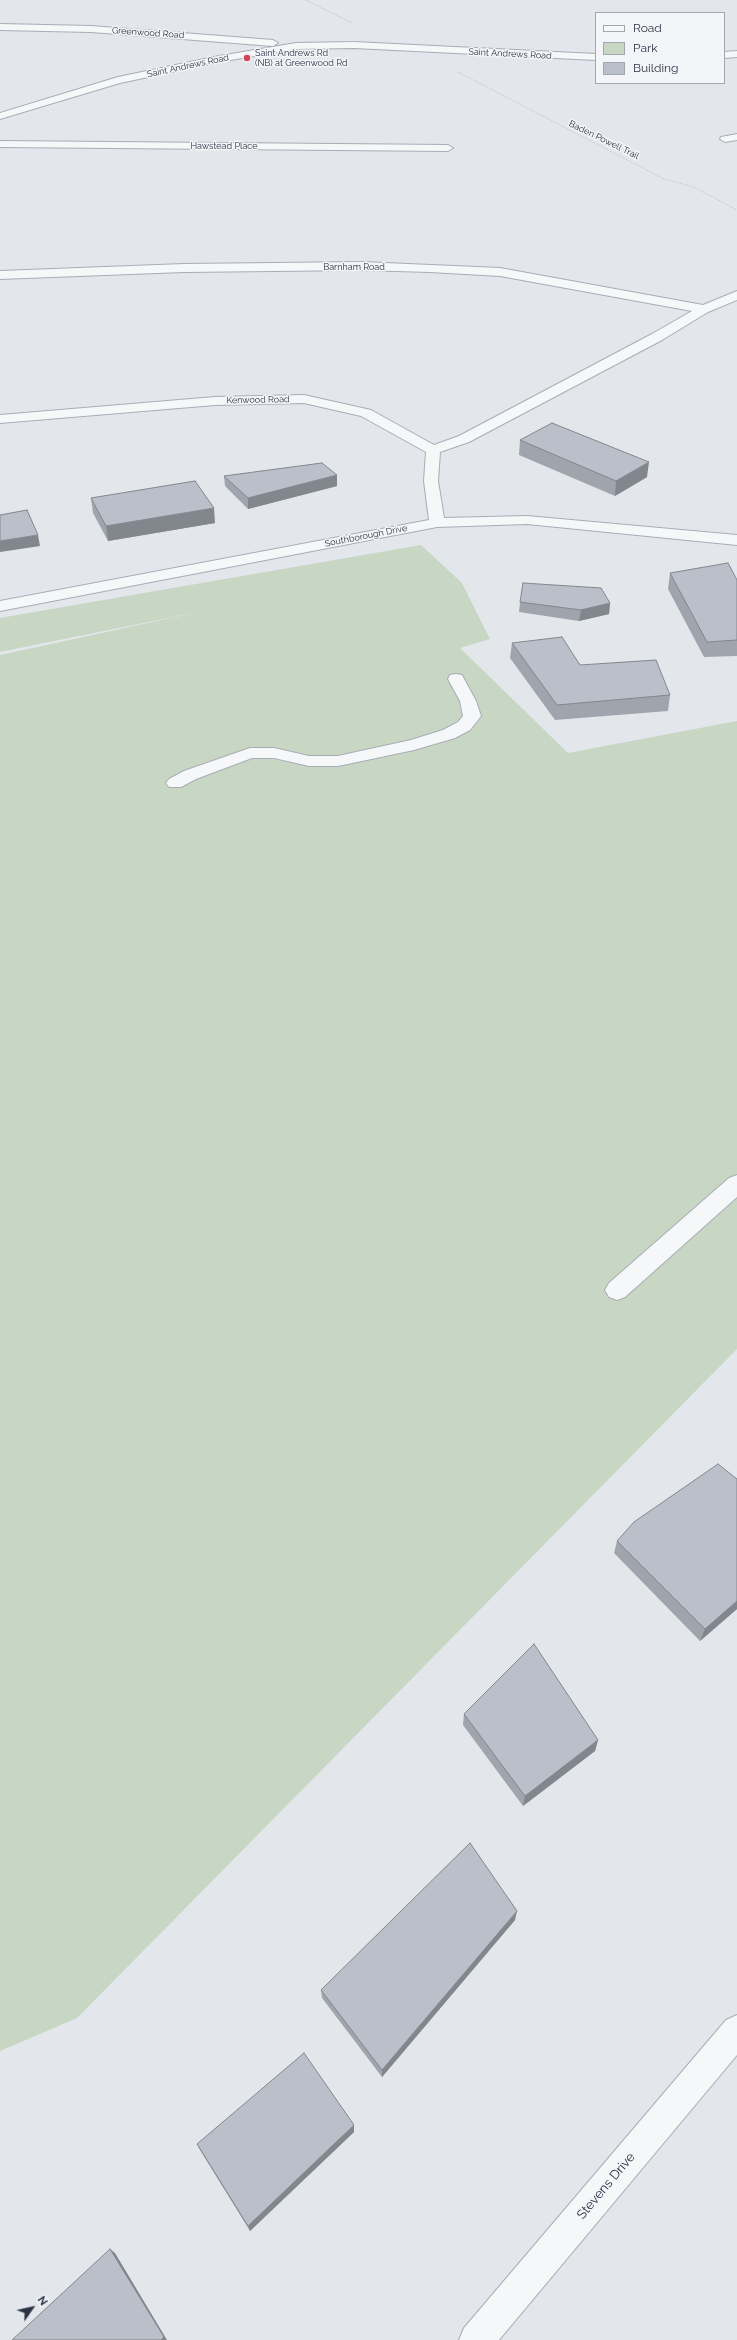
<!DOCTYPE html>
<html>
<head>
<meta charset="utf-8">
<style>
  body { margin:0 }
  #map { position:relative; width:737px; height:2340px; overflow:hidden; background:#e3e6eb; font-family:Raleway,sans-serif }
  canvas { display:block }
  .legend { position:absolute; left:595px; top:12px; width:130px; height:72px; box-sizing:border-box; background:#f3f5f8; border:1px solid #a3a7b0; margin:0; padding:5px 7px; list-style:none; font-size:12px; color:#2a3344 }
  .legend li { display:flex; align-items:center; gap:8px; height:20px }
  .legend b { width:20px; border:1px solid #a3a7b0 }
  .north { position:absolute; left:12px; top:2288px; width:40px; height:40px; -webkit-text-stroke:3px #f3f5f8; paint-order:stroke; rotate:56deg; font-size:11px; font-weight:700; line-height:16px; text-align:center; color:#2a3344 }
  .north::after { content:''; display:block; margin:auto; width:14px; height:18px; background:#2a3344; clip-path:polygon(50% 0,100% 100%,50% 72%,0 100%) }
</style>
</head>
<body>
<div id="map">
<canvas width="737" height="2340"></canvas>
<ul class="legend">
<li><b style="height:5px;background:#f6f7f9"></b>Road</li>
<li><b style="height:11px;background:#c8d6c4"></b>Park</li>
<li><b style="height:11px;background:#babfc9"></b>Building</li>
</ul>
<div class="north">N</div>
</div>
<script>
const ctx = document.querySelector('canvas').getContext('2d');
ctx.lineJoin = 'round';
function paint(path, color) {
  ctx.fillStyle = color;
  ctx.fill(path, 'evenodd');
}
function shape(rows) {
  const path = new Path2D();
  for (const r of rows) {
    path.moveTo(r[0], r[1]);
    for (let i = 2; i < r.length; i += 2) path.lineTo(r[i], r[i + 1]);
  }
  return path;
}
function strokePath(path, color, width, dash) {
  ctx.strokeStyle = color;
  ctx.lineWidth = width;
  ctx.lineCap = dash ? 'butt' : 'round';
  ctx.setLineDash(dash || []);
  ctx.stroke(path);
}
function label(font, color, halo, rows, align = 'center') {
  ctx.font = font + ' Raleway,sans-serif';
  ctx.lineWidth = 3;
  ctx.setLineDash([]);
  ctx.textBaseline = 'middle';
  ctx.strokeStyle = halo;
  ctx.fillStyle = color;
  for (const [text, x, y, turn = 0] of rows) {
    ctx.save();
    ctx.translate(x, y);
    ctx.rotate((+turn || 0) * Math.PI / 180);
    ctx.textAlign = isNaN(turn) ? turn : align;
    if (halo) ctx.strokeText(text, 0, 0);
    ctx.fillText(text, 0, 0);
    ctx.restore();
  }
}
const green = shape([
  [421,545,462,583,490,639,460,648,568,753,737,721,737,1349,77,2018,0,2051,0,655,203,611,0,652,0,618]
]);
const path = shape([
  [306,0,352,23],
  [458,72,664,179,694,187,737,210]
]);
const minor = shape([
  [0,24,91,26,273,40,278,43,273,46,91,32,0,30,0,24],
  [354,42,596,54,596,60,354,48,296,49,219,62,120,83,0,119,0,113,118,77,219,56,296,43,354,42],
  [737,51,737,57,724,58,724,52,737,51],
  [737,134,737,140,725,142,720,139,721,137,737,134],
  [0,141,448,145,453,148,448,151,0,147,0,141],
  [362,262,500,268,703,305,737,291,737,300,708,312,662,340,469,442,440,452,438,481,444,518,527,516,737,535,737,545,527,524,437,527,0,611,0,601,429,520,424,481,426,452,361,416,304,403,215,405,0,423,0,415,215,397,304,395,371,410,434,445,459,436,652,334,692,311,500,276,430,272,362,270,184,272,0,279,0,271,184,264,362,262],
  [456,674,462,675,464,679,476,701,481,716,470,730,455,738,414,750,338,766,309,766,274,758,252,758,196,779,181,787,169,787,166,783,169,779,184,771,250,748,274,748,309,756,338,756,411,740,443,730,458,722,463,716,460,701,448,679,450,675,456,674],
  [737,1175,737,1197,625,1297,617,1300,609,1297,605,1290,609,1283,729,1178,737,1175],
  [737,2015,737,2055,499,2340,459,2340,464,2328,726,2020,737,2015]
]);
const wall = shape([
  [520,440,647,477,615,496,519,455],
  [224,476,337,486,248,509,225,486],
  [91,498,215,523,108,541,93,513],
  [670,573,737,580,737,656,704,657,668,589],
  [520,602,610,603,609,614,579,621,519,612],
  [512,643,670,695,668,711,555,720,510,658],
  [617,1541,737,1609,700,1641,614,1553],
  [464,1714,598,1740,595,1751,523,1806,463,1725],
  [515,1920,382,2077,322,1998,321,1990],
  [354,2132,250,2231,200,2150,197,2144]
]);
const shadedWall = shape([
  [649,462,647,477,615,496,616,481],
  [337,475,337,486,248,509,248,498],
  [214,508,215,523,108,541,106,526],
  [38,535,40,546,0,552,0,541],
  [610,603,609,614,579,621,581,610],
  [737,1601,737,1609,700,1641,705,1629],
  [598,1740,595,1751,523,1806,525,1796],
  [517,1911,515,1920,382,2077,382,2070],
  [354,2125,354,2132,250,2231,248,2226],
  [110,2249,115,2253,167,2340,161,2340]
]);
const building = shape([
  [552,423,649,462,616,481,520,440,552,423],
  [322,463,337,475,248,498,224,476,322,463],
  [195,481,214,508,106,526,91,498,195,481],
  [27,510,38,535,0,541,0,515,27,510],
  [728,563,737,580,737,640,707,642,670,573,728,563],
  [523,583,601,588,610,603,581,610,520,602,523,583],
  [562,637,580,665,656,660,670,695,557,705,512,643,562,637],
  [718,1464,737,1479,737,1601,705,1629,617,1541,634,1522,718,1464],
  [534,1644,598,1740,525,1796,464,1714,534,1644],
  [470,1843,517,1911,382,2070,321,1990,470,1843],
  [304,2053,354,2125,248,2226,197,2144,304,2053],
  [110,2249,164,2337,161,2340,12,2340,110,2249]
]);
const markers = [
  [247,58,4,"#d34559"]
];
const farStreetnames = [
  ["Greenwood Road",148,33,4],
  ["Saint Andrews Road",510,54,3],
  ["Saint Andrews Road",188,66,-12],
  ["Baden Powell Trail",604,140,26],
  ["Hawstead Place",224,146],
  ["Barnham Road",354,267],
  ["Kenwood Road",258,400,-1],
  ["Southborough Drive",366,536,-11]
];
const farPoinames = [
  ["Saint Andrews Rd",255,53],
  ["(NB) at Greenwood Rd",255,63]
];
const nearStreetnames = [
  ["Stevens Drive",606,2186,-50]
];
paint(green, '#c8d6c4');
strokePath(minor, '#a8adb6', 2);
strokePath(path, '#c1c4ca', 1, [1.5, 1.5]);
paint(minor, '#f6f7f9');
paint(wall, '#a0a4ad');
paint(shadedWall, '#82868d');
paint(building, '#babfc9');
strokePath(building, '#82868d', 1);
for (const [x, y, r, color] of markers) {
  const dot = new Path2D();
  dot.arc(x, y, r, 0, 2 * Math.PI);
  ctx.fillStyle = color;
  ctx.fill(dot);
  strokePath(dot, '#f3f5f8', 1.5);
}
label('9px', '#2a3344', '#f3f5f8', farStreetnames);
label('9px', '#2a3344', '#f3f5f8', farPoinames, 'left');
label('13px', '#2a3344', '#f3f5f8', nearStreetnames);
</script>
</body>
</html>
